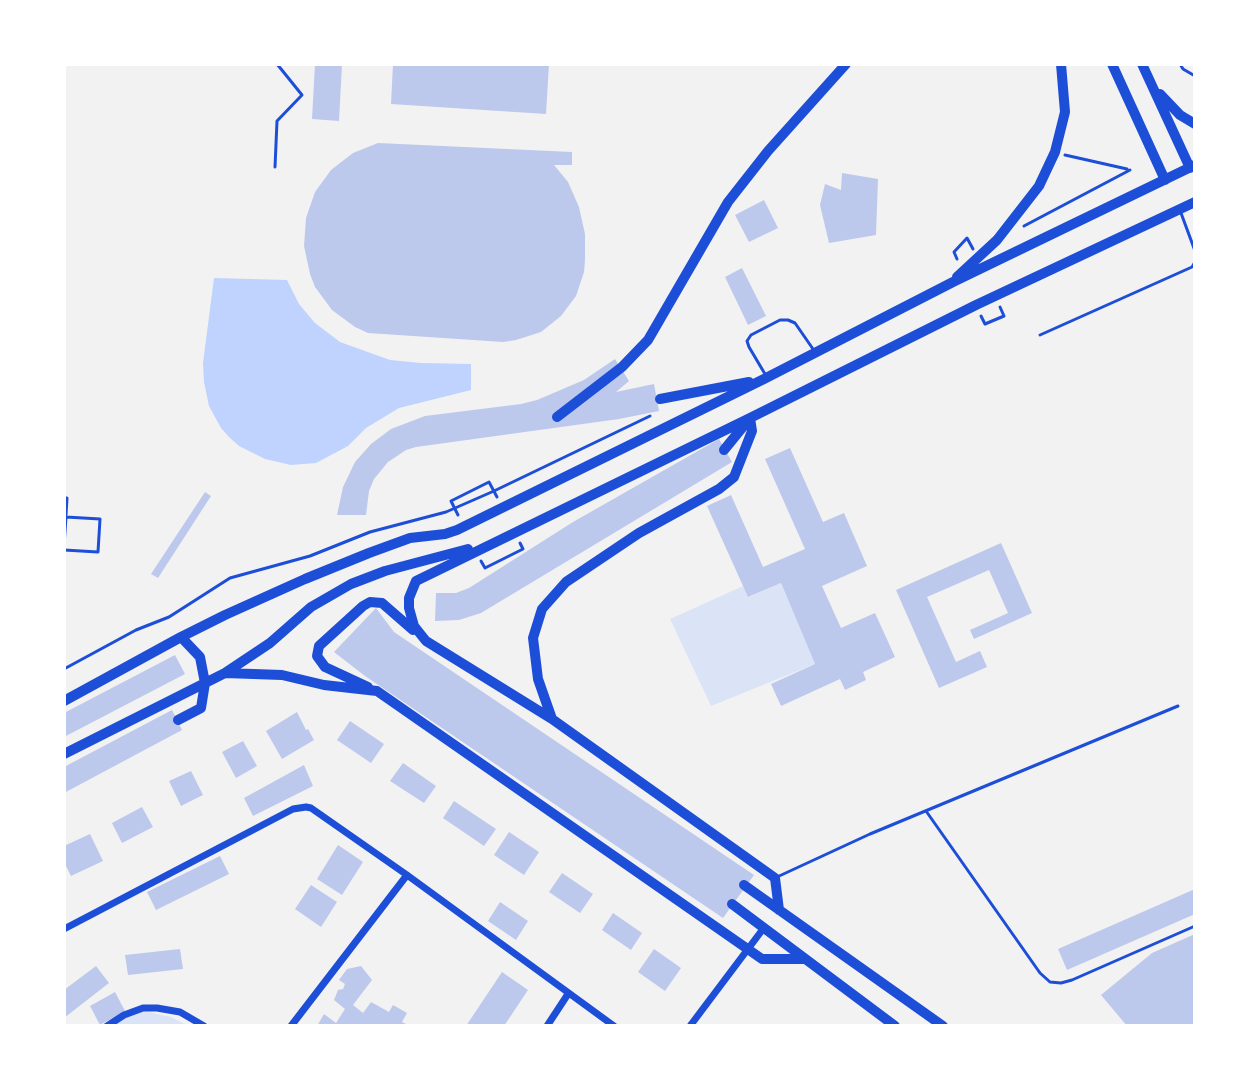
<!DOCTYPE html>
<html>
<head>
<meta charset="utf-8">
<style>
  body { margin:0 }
  #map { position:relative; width:1259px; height:1090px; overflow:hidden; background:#f2f2f2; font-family:"Work Sans",sans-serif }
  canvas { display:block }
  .frame { position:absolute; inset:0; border:66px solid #fff; pointer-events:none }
</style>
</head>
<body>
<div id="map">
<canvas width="1259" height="1090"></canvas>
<div class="frame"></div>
</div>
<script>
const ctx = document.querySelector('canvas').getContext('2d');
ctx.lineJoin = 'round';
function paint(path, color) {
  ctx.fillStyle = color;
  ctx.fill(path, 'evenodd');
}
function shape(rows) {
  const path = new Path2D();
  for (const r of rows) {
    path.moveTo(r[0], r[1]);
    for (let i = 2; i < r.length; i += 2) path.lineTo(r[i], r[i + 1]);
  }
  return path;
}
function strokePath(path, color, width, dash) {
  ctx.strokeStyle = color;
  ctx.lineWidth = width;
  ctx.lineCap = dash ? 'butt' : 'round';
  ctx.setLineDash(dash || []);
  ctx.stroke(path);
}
const green = shape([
  [781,583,815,664,711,706,670,619,743,586,749,597],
  [135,1009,171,1017,189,1026,111,1026]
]);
const water = shape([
  [214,278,287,280,299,304,315,323,340,342,390,360,421,363,471,364,471,390,399,408,366,428,348,446,316,463,291,465,265,459,239,446,229,437,221,428,209,406,204,382,203,363]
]);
const building = shape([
  [315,64,342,64,339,121,312,119],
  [393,64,549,64,546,114,391,104],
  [378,143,572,152,572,165,554,165,568,182,579,207,585,234,585,260,584,272,576,296,561,316,541,332,516,340,503,342,368,333,355,327,332,310,315,287,310,274,304,246,306,218,315,192,331,170,353,153],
  [842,173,878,179,876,235,829,243,820,205,825,184,841,190],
  [764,200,778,228,749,242,735,215],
  [742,268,766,316,748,325,725,277],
  [615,359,629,381,616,392,654,384,659,411,619,419,416,447,406,450,388,462,374,479,369,491,366,515,337,515,343,487,355,462,371,444,391,429,425,416,521,404,537,400,584,380],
  [719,439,732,462,481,613,459,620,435,621,436,593,456,593,469,588,573,522],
  [790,448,823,522,844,513,867,566,822,586,841,628,875,613,895,657,863,672,866,680,845,690,840,679,781,706,771,684,815,664,781,583,748,597,707,506,731,495,763,567,805,549,765,459],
  [205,492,211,496,158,578,151,574],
  [1001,543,1032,613,974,639,970,630,1008,613,989,570,927,597,956,662,980,651,987,667,939,688,896,590],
  [376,608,394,632,754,875,723,918,365,676,334,652],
  [175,655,185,674,64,737,64,713],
  [172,710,182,730,64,793,64,767],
  [297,712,306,730,308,729,314,740,282,759,266,731],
  [350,721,384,744,371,763,337,740],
  [243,741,257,766,236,778,222,752],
  [403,763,436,786,424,803,390,781],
  [304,765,313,786,253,816,244,798],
  [191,771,203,795,181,806,169,781],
  [454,801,496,829,484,846,443,818],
  [142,807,153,827,122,843,112,823],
  [509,832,539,852,524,875,494,855],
  [90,834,103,861,71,876,64,862,64,846],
  [338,845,363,862,342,895,317,879],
  [220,856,229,874,156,910,147,892],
  [562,873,593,894,580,913,549,892],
  [311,885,337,902,321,927,295,909],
  [1195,889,1195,914,1067,970,1058,949],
  [500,902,528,921,516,940,488,921],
  [613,913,642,933,631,950,602,930],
  [1195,934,1195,1026,1127,1026,1101,995,1152,953],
  [180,949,183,969,128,975,125,955],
  [654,949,681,968,665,991,638,972],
  [96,966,109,983,64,1018,64,990],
  [361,966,372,980,353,1005,363,1013,371,1002,389,1012,393,1005,407,1013,402,1022,410,1026,317,1026,324,1014,336,1023,345,1009,334,1000,338,990,343,989,345,984,339,980,347,969],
  [502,972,528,990,504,1026,466,1026],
  [115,992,125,1011,100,1025,90,1006]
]);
const path = shape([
  [1180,64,1183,69,1195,76],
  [1065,155,1127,169],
  [275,167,277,121,302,95,277,64],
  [1024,226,1130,170],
  [957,259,954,252,967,238,973,249],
  [981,316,985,324,1004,316,1000,307],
  [64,498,67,498,66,515],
  [458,515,451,501,489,482,497,497],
  [64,546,66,517,100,519,98,552,64,550],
  [481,561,485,568,523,549,520,543],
  [64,669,136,630,169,617,230,578,310,556,370,532,446,512,494,491,650,416]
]);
const service = shape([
  [1181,213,1195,251],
  [1040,335,1192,267,1195,262],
  [765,374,749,347,747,341,751,335,780,320,788,320,795,323,813,349],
  [926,811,1040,973,1050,982,1061,983,1072,980,1195,926],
  [777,877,870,834,1178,706]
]);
const minor = shape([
  [64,929,293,809,306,807,311,808,407,875,614,1026],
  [107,1026,124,1015,143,1008,157,1008,180,1012,204,1026],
  [291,1026,407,875],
  [547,1026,568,994],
  [690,1026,763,929]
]);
const secondary = shape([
  [1112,64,1165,180],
  [1142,64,1190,168],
  [1160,94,1180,115,1195,124],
  [957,277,997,240,1039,186,1055,152,1065,112,1061,64],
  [660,399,749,382],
  [557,417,622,367,648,340,728,202,768,151,846,64],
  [750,418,752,431,734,477,719,489,639,533,566,582,542,609,533,638,538,679,552,719,775,878,779,910],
  [724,450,746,423],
  [225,673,282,675,324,685,377,691,762,959,805,959],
  [368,687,325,667,317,656,319,646,363,606,370,602,382,603,413,630],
  [64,701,181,637,225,615,305,579,369,553,410,538,445,534,457,530,764,379,953,282,1195,165],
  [552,719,426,641,414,626,409,608,409,598,416,581,750,418,976,305,1195,202],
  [178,720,201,708,205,683,200,657,181,637],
  [64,754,225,673,270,643,311,607,351,584,385,571,468,549],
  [744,885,943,1026],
  [732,904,895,1026]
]);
paint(green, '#dbe4f7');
paint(water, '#bfd3fe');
paint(building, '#bdc9ec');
strokePath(path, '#1d4ed8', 3);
strokePath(service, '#1d4ed8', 3);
strokePath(minor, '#1d4ed8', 7);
strokePath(secondary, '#1d4ed8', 10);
</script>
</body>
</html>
